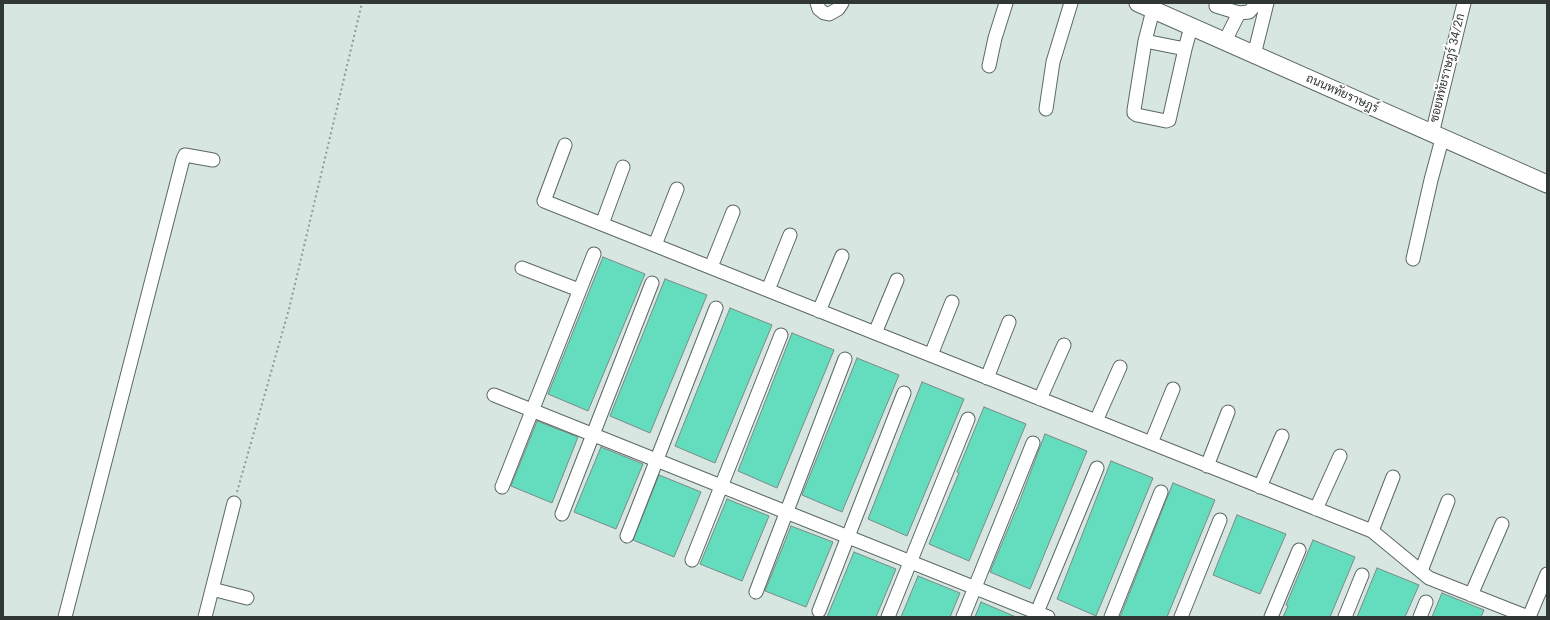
<!DOCTYPE html>
<html>
<head>
<meta charset="utf-8">
<style>
  body { margin:0 }
  #map { position:relative; width:1550px; height:620px; overflow:hidden; background:#d8e6e2; font-family:Roboto,sans-serif }
  canvas { display:block }
  .frame { position:absolute; inset:0; border:4px solid #313735; pointer-events:none }
</style>
</head>
<body>
<div id="map">
<canvas width="1550" height="620"></canvas>
<div class="frame"></div>
</div>
<script>
const ctx = document.querySelector('canvas').getContext('2d');
ctx.lineJoin = 'round';
function paint(path, color) {
  ctx.fillStyle = color;
  ctx.fill(path, 'evenodd');
}
function shape(rows) {
  const path = new Path2D();
  for (const r of rows) {
    path.moveTo(r[0], r[1]);
    for (let i = 2; i < r.length; i += 2) path.lineTo(r[i], r[i + 1]);
  }
  return path;
}
function strokePath(path, color, width, dash) {
  ctx.strokeStyle = color;
  ctx.lineWidth = width;
  ctx.lineCap = dash ? 'butt' : 'round';
  ctx.setLineDash(dash || []);
  ctx.stroke(path);
}
function label(font, color, halo, rows, align = 'center') {
  ctx.font = font + ' Roboto,Sarabun,sans-serif';
  ctx.lineWidth = 3.5;
  ctx.setLineDash([]);
  ctx.textBaseline = 'middle';
  ctx.strokeStyle = halo;
  ctx.fillStyle = color;
  for (const [text, x, y, turn = 0] of rows) {
    ctx.save();
    ctx.translate(x, y);
    ctx.rotate((+turn || 0) * Math.PI / 180);
    ctx.textAlign = isNaN(turn) ? turn : align;
    if (halo) ctx.strokeText(text, 0, 0);
    ctx.fillText(text, 0, 0);
    ctx.restore();
  }
}
const building = shape([
  [603,257,645,274,588,411,548,394,603,257],
  [665,279,707,295,650,433,610,416,665,279],
  [730,308,772,325,715,463,675,446,730,308],
  [792,333,834,350,777,488,738,471,792,333],
  [857,358,899,375,842,512,802,495,857,358],
  [922,382,964,399,907,536,868,519,922,382],
  [984,407,1026,424,969,561,929,544,959,473,957,472,984,407],
  [537,421,578,437,552,503,511,486,537,421],
  [1045,434,1087,451,1030,589,990,572,1020,500,1045,434],
  [601,447,643,464,616,529,574,512,601,447],
  [1111,461,1153,478,1096,616,1057,599,1111,461],
  [659,475,701,492,674,557,633,540,659,475],
  [1173,483,1215,500,1167,617,1120,617,1173,483],
  [727,499,769,516,742,581,700,564,727,499],
  [1237,515,1286,534,1260,594,1213,575,1237,515],
  [791,526,833,542,806,607,765,591,791,526],
  [1313,540,1355,557,1330,617,1283,617,1288,606,1286,605,1313,540],
  [854,552,896,569,876,617,827,617,854,552],
  [1377,568,1419,585,1405,617,1357,617,1377,568],
  [918,576,960,593,950,617,901,617,918,576],
  [1442,593,1484,610,1481,617,1432,617,1442,593],
  [981,602,1016,617,975,617,981,602]
]);
const path = shape([
  [237,492,289,309,362,3]
]);
const minor = shape([
  [817,3,819,9,824,13,829,14,838,9,842,3],
  [1216,6,1239,13],
  [1153,10,1145,41,1134,110,1134,113,1137,115,1166,121,1169,120,1185,49,1191,27],
  [1145,41,1185,49],
  [1225,41,1239,13,1249,12,1257,3],
  [1254,55,1267,3],
  [989,66,995,38,1006,3],
  [1046,109,1053,62,1071,3],
  [1432,134,1464,3],
  [565,145,544,201,1372,531,1429,578,1528,617],
  [602,224,623,167],
  [655,245,677,189],
  [1413,259,1431,180,1442,139],
  [711,267,733,212],
  [522,268,579,290],
  [768,290,790,235],
  [819,311,842,256],
  [875,333,897,280],
  [931,355,952,302],
  [987,378,1009,322],
  [494,395,1048,617],
  [1040,399,1064,345],
  [1096,421,1120,367],
  [1151,443,1173,389],
  [1207,466,1228,412],
  [502,487,594,254],
  [1260,487,1282,436],
  [1316,509,1340,456],
  [562,514,652,283],
  [1372,531,1393,477],
  [627,536,716,308],
  [692,560,781,335],
  [1421,571,1448,501],
  [212,589,247,598],
  [756,592,845,359],
  [1471,595,1502,524],
  [819,611,904,393],
  [65,617,183,159,185,155,213,160],
  [205,617,234,503],
  [888,617,968,419],
  [963,617,1033,443],
  [1035,617,1097,468],
  [1111,617,1161,492],
  [1181,617,1220,520],
  [1271,617,1299,550],
  [1345,617,1362,575],
  [1420,617,1426,602],
  [1529,617,1547,574]
]);
const major = shape([
  [1138,3,1547,184]
]);
const streetNames = [
  ["ซอยหทัยราษฎร์ 34/2ก",1448,68,-76],
  ["ถนนหทัยราษฎร์",1342,94,24]
];
paint(building, '#64ddbf');
strokePath(building, '#7c8985', 1);
strokePath(minor, '#5b6864', 15);
strokePath(major, '#5b6864', 19);
strokePath(path, '#8f9a97', 2, [2, 3]);
strokePath(minor, '#fff', 13);
strokePath(major, '#fff', 17);
label('12px', '#313735', '#fff', streetNames);
</script>
</body>
</html>
